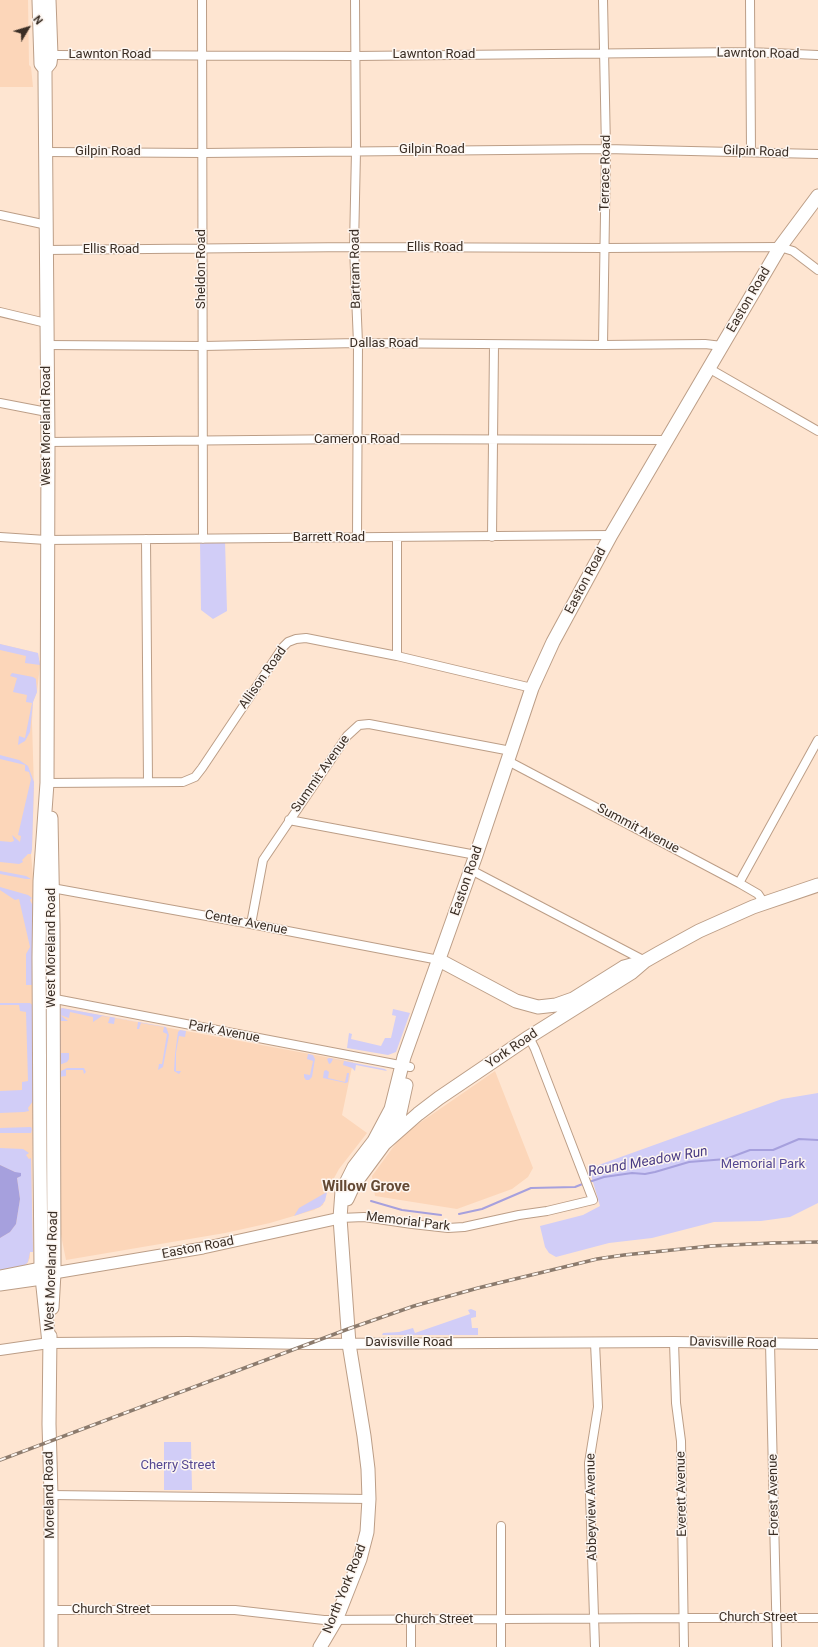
<!DOCTYPE html>
<html>
<head>
<meta charset="utf-8">
<style>
  body { margin:0 }
  #map { position:relative; width:818px; height:1647px; overflow:hidden; background:#fee5d1; font-family:Roboto,sans-serif }
  canvas { display:block }
  .north { position:absolute; left:8px; top:8px; width:40px; height:40px; -webkit-text-stroke:3px #fdf6f1; paint-order:stroke; rotate:52deg; font-size:11px; font-weight:700; line-height:16px; text-align:center; color:#3a2e25 }
  .north::after { content:''; display:block; margin:auto; width:14px; height:18px; background:#3a2e25; clip-path:polygon(50% 0,100% 100%,50% 72%,0 100%) }
</style>
</head>
<body>
<div id="map">
<canvas width="818" height="1647"></canvas>
<div class="north">N</div>
</div>
<script>
const ctx = document.querySelector('canvas').getContext('2d');
ctx.lineJoin = 'round';
function paint(path, color) {
  ctx.fillStyle = color;
  ctx.fill(path, 'evenodd');
}
function shape(rows) {
  const path = new Path2D();
  for (const r of rows) {
    path.moveTo(r[0], r[1]);
    for (let i = 2; i < r.length; i += 2) path.lineTo(r[i], r[i + 1]);
  }
  return path;
}
function strokePath(path, color, width, dash) {
  ctx.strokeStyle = color;
  ctx.lineWidth = width;
  ctx.lineCap = dash ? 'butt' : 'round';
  ctx.setLineDash(dash || []);
  ctx.stroke(path);
}
function label(font, color, halo, rows, align = 'center') {
  ctx.font = font + ' Roboto,sans-serif';
  ctx.lineWidth = 3;
  ctx.setLineDash([]);
  ctx.textBaseline = 'middle';
  ctx.strokeStyle = halo;
  ctx.fillStyle = color;
  for (const [text, x, y, turn = 0] of rows) {
    ctx.save();
    ctx.translate(x, y);
    ctx.rotate((+turn || 0) * Math.PI / 180);
    ctx.textAlign = isNaN(turn) ? turn : align;
    if (halo) ctx.strokeText(text, 0, 0);
    ctx.fillText(text, 0, 0);
    ctx.restore();
  }
}
const built = shape([
  [0,0,28,0,29,65,31,67,33,87,0,87],
  [0,644,38,653,40,665,37,692,33,702,32,722,34,789,32,849,31,854,36,910,32,1163,33,1252,30,1252,30,1258,27,1264,0,1271],
  [62,1008,353,1062,342,1115,367,1133,339,1169,327,1191,323,1205,314,1210,270,1223,225,1233,66,1260,61,1235,58,1011],
  [495,1071,533,1168,528,1177,512,1189,457,1209,375,1196,372,1176,402,1135]
]);
const green = shape([
  [200,540,225,541,227,611,213,619,201,610],
  [0,644,38,653,40,665,25,663,26,656,0,650],
  [12,673,33,677,36,679,36,681,37,692,33,702,30,732,25,741,18,745,19,736,25,738,32,703,26,702,27,695,13,692,17,678,10,676],
  [0,755,19,760,28,766,34,782,32,849,31,854,28,854,22,860,23,862,19,864,0,862,0,841,11,842,14,841,12,835,20,842,21,836,18,835,31,779,29,772,25,771,25,765,0,759],
  [0,871,26,876,31,879,26,879,0,874],
  [0,887,28,895,32,898,30,900,32,904,35,904,33,985,26,985,26,954,30,947,19,899,15,900,0,890],
  [0,1003,30,1003,37,1009,33,1101,28,1108,29,1111,24,1112,0,1113,0,1091,22,1090,22,1082,28,1081,26,1012,20,1011,19,1005,0,1005],
  [62,1008,166,1027,169,1035,163,1067,158,1070,159,1064,162,1064,167,1034,163,1032,164,1027,141,1023,139,1029,137,1029,138,1022,115,1018,114,1024,108,1023,110,1017,102,1016,93,1022,93,1017,70,1012,69,1018,60,1015,68,1021,60,1021,61,1053,69,1053,69,1059,67,1062,59,1065,60,1009],
  [393,1009,410,1013,396,1052,388,1055,347,1048,349,1033,352,1034,351,1039,381,1046,385,1038,391,1038,396,1016,392,1015],
  [180,1030,186,1031,185,1037,179,1036,176,1053,176,1071,181,1071,179,1074,174,1071,175,1054,178,1032],
  [308,1054,313,1055,315,1059,312,1077,309,1080,306,1080,304,1077,304,1074,310,1075,313,1061,307,1059],
  [329,1058,385,1069,387,1071,356,1065,355,1071,352,1068,343,1065,344,1061,333,1059,331,1063,329,1064,327,1059],
  [67,1068,84,1068,86,1072,84,1074,83,1070,66,1070,66,1076,59,1077,61,1071],
  [326,1070,329,1072,328,1078,345,1082,347,1073,349,1073,348,1082,346,1083,323,1078,324,1071],
  [818,1093,818,1203,790,1217,761,1221,714,1222,652,1238,609,1243,556,1257,549,1253,545,1247,540,1226,583,1215,600,1206,590,1172,593,1167,782,1099],
  [31,1127,32,1129,31,1133,0,1133,0,1128],
  [0,1148,23,1149,29,1153,26,1155,29,1159,31,1158,33,1252,30,1252,28,1262,24,1266,0,1271,0,1238,10,1232,16,1224,20,1199,17,1178,19,1177,15,1172,0,1165],
  [327,1192,325,1201,320,1207,294,1216,299,1208],
  [471,1309,476,1311,476,1317,471,1318,472,1328,478,1328,478,1335,382,1335,383,1333,399,1332,413,1328,415,1333,470,1314,468,1310],
  [164,1442,191,1442,192,1490,164,1490]
]);
const water = shape([
  [0,1165,15,1172,21,1173,21,1176,17,1178,20,1199,16,1224,10,1232,0,1238]
]);
const stream = shape([
  [589,1182,604,1177,632,1173,645,1174,655,1172,689,1162,726,1159,750,1150,773,1150,799,1139,818,1140],
  [371,1201,402,1210,441,1215],
  [459,1214,482,1209,531,1188,575,1187,585,1183]
]);
const minor = shape([
  [202,0,203,539],
  [355,0,356,151,354,247,358,343,357,538],
  [603,0,606,149,603,345],
  [750,0,751,152],
  [51,55,355,56,749,52,818,55],
  [46,152,203,153,606,149,818,154],
  [0,215,47,225],
  [46,250,354,247,605,248,780,247,793,251,818,270],
  [0,312,46,323],
  [46,345,203,346,358,343,603,345,705,344,722,346],
  [710,369,818,431],
  [0,403,47,412],
  [48,442,357,439,667,440],
  [0,537,46,540,611,535],
  [492,537,494,345],
  [146,539,148,782],
  [397,656,397,538],
  [508,761,739,883,758,894,764,903],
  [47,783,183,782,195,777,202,768,283,647,288,642,296,639,306,638,397,656,532,688],
  [289,820,476,855],
  [471,870,645,961],
  [739,883,818,740],
  [52,888,251,924,439,960],
  [251,924,263,860,347,736,359,725,369,724,511,751],
  [50,998,410,1067],
  [340,1218,364,1217,412,1224,448,1228,464,1227,519,1215,547,1211,593,1200,535,1049,529,1037],
  [674,1342,676,1403,681,1441,684,1647],
  [770,1343,777,1647],
  [51,1495,369,1499],
  [501,1526,501,1647],
  [51,1610,235,1610,324,1620,684,1618,818,1618],
  [411,1620,411,1647],
  [595,1647,589,1463,598,1407,595,1343]
]);
const tertiary = shape([
  [0,1350,49,1343,187,1342,309,1344,674,1342,818,1344]
]);
const secondary = shape([
  [0,1276,41,1268,48,1271],
  [0,1285,42,1279,54,1273,203,1248,340,1218]
]);
const primary = shape([
  [39,0,41,64,45,69,45,77,48,442,47,783,40,881,39,957,40,1160,41,1268,49,1343],
  [45,69,50,63,51,55,49,0],
  [51,818,53,926,54,1273,52,1308],
  [50,1336,49,1424,51,1495,51,1647]
]);
const trunk = shape([
  [439,960,516,1001,538,1007,556,1005,573,999,624,967,642,962],
  [384,1144,418,1114,439,1098,529,1037,631,973,645,961,659,953,699,931,753,907,818,885],
  [347,1199,353,1186,384,1144,399,1117,406,1085],
  [320,1647,336,1620,360,1559,367,1532,369,1499,368,1469,364,1436,349,1344,340,1218,342,1191,354,1167,374,1141,391,1109,404,1057,476,855,532,688,553,642,611,535,780,247,818,196]
]);
const rail = shape([
  [0,1460,348,1329,414,1306,478,1288,597,1259,624,1255,711,1246,772,1243,818,1242]
]);
const streetNames = [
  ["Lawnton Road",758,54,1],
  ["Lawnton Road",110,55],
  ["Lawnton Road",434,55],
  ["Gilpin Road",432,150],
  ["Gilpin Road",108,152],
  ["Gilpin Road",756,152,2],
  ["Terrace Road",606,173,-89],
  ["Ellis Road",435,248],
  ["Ellis Road",111,250],
  ["Sheldon Road",202,269,-90],
  ["Bartram Road",356,269,-91],
  ["Easton Road",749,300,-60],
  ["Dallas Road",384,344],
  ["West Moreland Road",47,426,-90],
  ["Cameron Road",357,440],
  ["Barrett Road",329,538],
  ["Easton Road",586,581,-62],
  ["Allison Road",263,678,-55],
  ["Summit Avenue",321,774,-55],
  ["Summit Avenue",638,829,28],
  ["Easton Road",467,881,-71],
  ["Center Avenue",246,923,11],
  ["West Moreland Road",52,948,-90],
  ["Park Avenue",224,1032,11],
  ["York Road",512,1049,-34],
  ["Memorial Park",408,1222,7],
  ["Easton Road",198,1248,-11],
  ["West Moreland Road",52,1271,-88],
  ["Davisville Road",409,1343],
  ["Davisville Road",733,1343,1],
  ["Everett Avenue",682,1494,-91],
  ["Moreland Road",50,1495,-91],
  ["Forest Avenue",774,1495,-91],
  ["Abbeyview Avenue",592,1507,-91],
  ["North York Road",345,1589,-68],
  ["Church Street",111,1610],
  ["Church Street",758,1618],
  ["Church Street",434,1620]
];
const parkNames = [
  ["Memorial Park",763,1165],
  ["Cherry Street",178,1466]
];
const waterNames = [
  ["Round Meadow Run",648,1162,-10]
];
const quarterNames = [
  ["Willow Grove",366,1187]
];
paint(built, '#fcd6b9');
paint(green, '#d1cdf7');
paint(water, '#a6a0dd');
strokePath(stream, '#a6a0dd', 2);
strokePath(minor, '#bc9e87', 10);
strokePath(tertiary, '#bc9e87', 12);
strokePath(secondary, '#bc9e87', 13);
strokePath(primary, '#bc9e87', 15);
strokePath(trunk, '#bc9e87', 15);
strokePath(minor, '#fff', 8);
strokePath(tertiary, '#fff', 10);
strokePath(secondary, '#fff', 11);
strokePath(primary, '#fff', 13);
strokePath(trunk, '#fff', 13);
strokePath(rail, '#8c7b6d', 3.5);
strokePath(rail, '#fdf6f1', 2, [6]);
label('13px', '#3a2e25', '#fdf6f1', streetNames);
label('13px', '#554892', '#fdf6f1', parkNames);
label('italic 14px', '#493b84', '#fdf6f1', waterNames);
label('bold 15px', '#634934', '#fdf6f1', quarterNames);
</script>
</body>
</html>
